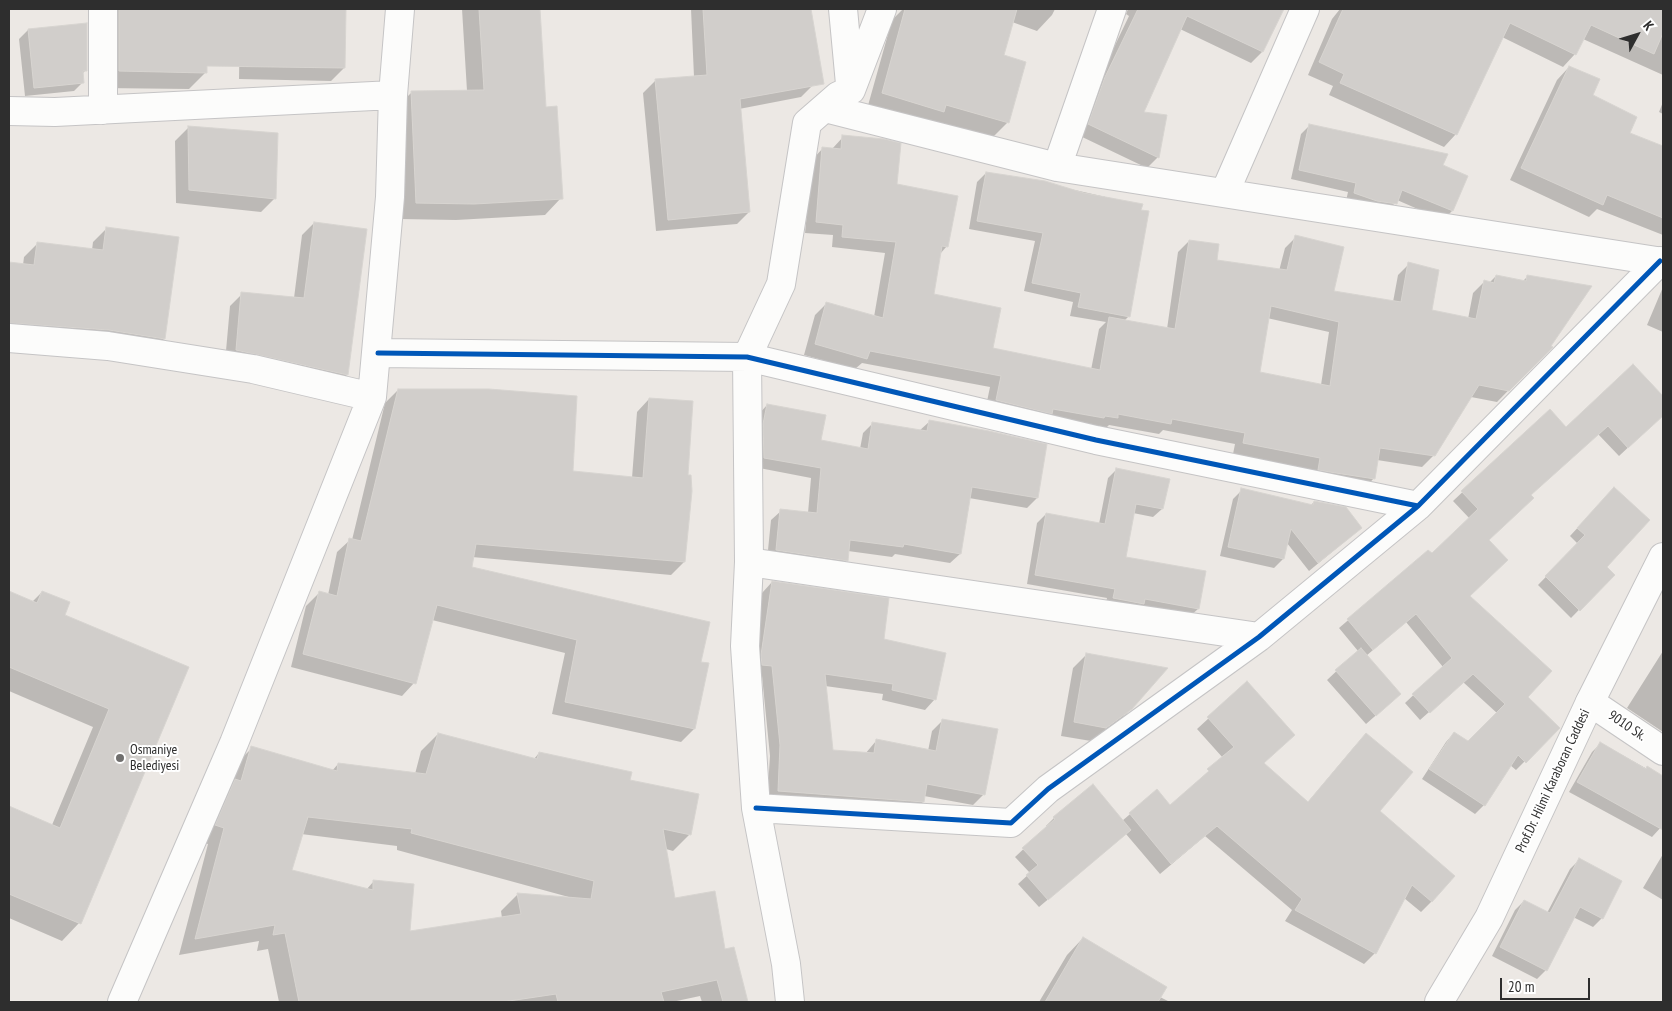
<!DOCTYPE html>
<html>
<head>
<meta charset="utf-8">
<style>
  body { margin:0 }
  #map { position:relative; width:1672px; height:1011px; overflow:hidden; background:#ece8e4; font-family:"PT Sans Narrow",sans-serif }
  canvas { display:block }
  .frame { position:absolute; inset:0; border:10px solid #2e2e2e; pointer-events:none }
  .north { position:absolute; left:1612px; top:10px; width:50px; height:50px; -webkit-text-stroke:4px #fff; paint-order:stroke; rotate:51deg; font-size:14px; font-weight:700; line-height:20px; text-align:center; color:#2e2e2e }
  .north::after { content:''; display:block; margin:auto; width:18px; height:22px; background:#2e2e2e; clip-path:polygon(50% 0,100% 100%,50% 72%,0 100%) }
  .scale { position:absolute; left:1500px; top:978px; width:90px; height:22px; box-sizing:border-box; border:2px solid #2e2e2e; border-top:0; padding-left:6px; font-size:15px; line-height:18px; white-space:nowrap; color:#2e2e2e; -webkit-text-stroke:4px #fff; paint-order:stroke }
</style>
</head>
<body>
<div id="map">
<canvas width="1672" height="1011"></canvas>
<div class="frame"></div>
<div class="north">K</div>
<div class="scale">20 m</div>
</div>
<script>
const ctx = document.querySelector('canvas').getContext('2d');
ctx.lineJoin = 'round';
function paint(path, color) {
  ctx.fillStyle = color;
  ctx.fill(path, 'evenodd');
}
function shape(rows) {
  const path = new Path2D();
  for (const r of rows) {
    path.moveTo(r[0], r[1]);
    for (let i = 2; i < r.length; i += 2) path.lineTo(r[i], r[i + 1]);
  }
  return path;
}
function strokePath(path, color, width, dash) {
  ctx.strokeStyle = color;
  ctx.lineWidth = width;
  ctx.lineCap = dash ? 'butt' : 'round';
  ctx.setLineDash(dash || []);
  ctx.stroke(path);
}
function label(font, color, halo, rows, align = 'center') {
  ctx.font = font + ' "PT Sans Narrow",sans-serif';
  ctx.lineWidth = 4;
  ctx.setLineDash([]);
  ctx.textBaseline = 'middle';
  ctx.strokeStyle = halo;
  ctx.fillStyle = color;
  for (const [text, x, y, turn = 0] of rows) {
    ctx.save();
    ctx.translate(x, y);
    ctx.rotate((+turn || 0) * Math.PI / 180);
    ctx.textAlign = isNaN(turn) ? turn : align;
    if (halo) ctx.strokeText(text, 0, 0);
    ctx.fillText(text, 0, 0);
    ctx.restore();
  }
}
const shadow = shape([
  [102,9,207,9,206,72,189,89,102,88],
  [240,9,345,9,344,68,331,81,239,79],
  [462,9,539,9,545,108,561,198,545,215,456,220,400,219,395,109,412,92,467,91],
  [691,9,804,9,813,85,801,97,739,109,749,212,737,224,656,231,643,93,655,81,694,77],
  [903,9,1055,9,1052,15,1037,31,1012,22,1002,56,1008,122,992,138,933,121,927,126,867,109,892,20],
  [1128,9,1283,9,1262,52,1251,63,1180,29,1142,113,1158,157,1147,168,1078,135,1094,89,1129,16,1126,14],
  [1340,9,1663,9,1663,75,1583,39,1575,54,1563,67,1502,37,1456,134,1444,147,1329,95,1333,86,1308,75,1332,19],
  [28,30,86,70,82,74,83,82,74,91,25,96,19,39],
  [1569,67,1591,96,1628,134,1663,148,1663,235,1597,209,1589,217,1510,180,1557,80],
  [1663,102,1663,114,1659,112],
  [1310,125,1441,166,1466,176,1452,211,1443,220,1397,200,1387,213,1346,201,1348,192,1291,179,1301,134],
  [189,127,275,198,261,212,176,203,175,141],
  [843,137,896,185,947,246,940,254,933,295,992,348,1091,370,1099,329,1106,322,1070,316,1073,302,1024,291,1035,241,969,229,977,182,986,173,1044,183,1141,205,1129,316,1124,321,1167,329,1178,252,1189,241,1216,261,1279,271,1285,248,1296,237,1332,292,1393,302,1398,275,1409,264,1430,311,1468,319,1473,293,1484,282,1489,283,1496,276,1522,282,1528,276,1551,347,1497,402,1471,397,1434,455,1422,467,1377,460,1374,478,1363,490,1308,480,1309,469,1233,454,1235,444,1163,430,1159,434,1109,425,1105,429,985,411,990,387,862,363,855,369,804,355,815,315,826,304,874,317,885,253,832,247,833,235,805,233,812,160,823,148,832,149],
  [1267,318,1329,332,1321,385,1259,373],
  [314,223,347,375,335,387,225,362,230,306,242,294,294,298,302,235],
  [107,228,164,339,150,352,9,336,9,263,23,265,24,257,37,244,92,250,93,242],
  [1663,287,1663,332,1647,325],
  [1633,366,1663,398,1663,415,1619,456,1598,434,1529,495,1488,540,1468,596,1526,697,1558,728,1516,770,1510,765,1484,805,1475,814,1422,779,1446,742,1454,733,1469,743,1498,714,1463,682,1420,720,1405,703,1443,667,1406,622,1366,656,1390,703,1366,724,1327,680,1358,651,1339,628,1428,552,1432,555,1470,519,1453,501,1550,410,1566,428],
  [398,390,571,473,632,478,637,412,649,399,686,476,684,562,671,575,472,557,471,568,699,663,694,729,681,742,552,714,565,653,432,620,414,683,402,696,291,667,306,606,319,593,328,595,337,552,350,540,352,540,385,403],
  [767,405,820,441,860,449,863,433,873,423,919,431,929,422,1037,498,1027,508,969,498,960,554,950,563,895,554,892,557,848,551,847,560,837,570,767,560,771,520,781,511,808,513,811,478,754,467,758,415],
  [1117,469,1162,509,1153,517,1133,513,1124,558,1198,609,1189,617,1105,606,1107,598,1027,584,1037,523,1046,514,1099,524,1108,478],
  [1242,490,1311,505,1314,502,1361,528,1309,571,1287,543,1283,559,1274,568,1220,556,1233,499],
  [1606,497,1606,568,1613,575,1571,618,1538,585,1578,544,1570,536],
  [772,582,882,640,935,699,925,710,882,700,883,694,825,686,832,752,865,754,876,741,928,751,932,731,943,720,984,794,973,805,924,796,923,802,912,812,767,802,770,756,762,676,752,675,751,667,762,593],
  [9,592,32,602,42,592,63,615,187,668,79,923,62,941,9,918,9,807,52,825,93,727,9,691],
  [1663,651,1663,732,1627,708],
  [1087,654,1131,709,1117,723,1091,741,1061,736,1073,668],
  [1247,683,1263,764,1308,802,1355,746,1378,812,1432,901,1421,912,1404,898,1375,953,1364,964,1285,921,1292,910,1205,836,1160,874,1126,834,1039,907,1018,884,1030,873,1015,857,1047,827,1046,826,1054,818,1122,821,1157,791,1170,807,1223,758,1197,729],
  [438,734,534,759,539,753,628,781,690,834,673,851,666,849,674,899,724,951,733,949,747,1002,702,1002,700,996,672,1002,279,1002,268,949,257,951,259,941,179,955,208,844,199,842,235,765,252,748,332,771,338,764,415,774,421,751],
  [301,834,397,846,397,850,576,899,518,894,501,911,502,918,409,933,374,881,366,890,291,871],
  [1601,743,1663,778,1663,825,1652,837,1569,792,1592,752],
  [1663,854,1663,900,1643,888],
  [1579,860,1602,918,1593,927,1573,917,1546,970,1537,979,1492,956,1515,910,1524,901,1547,913,1570,869],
  [1083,938,1160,997,1170,1002,1039,1002,1067,955]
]);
const building = shape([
  [119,9,346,9,345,68,207,66,207,73,119,71,119,9],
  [479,9,540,9,546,107,557,106,563,199,474,204,416,203,411,91,484,90,479,9],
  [703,9,811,9,824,84,740,99,750,212,668,220,655,79,707,75,703,9],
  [905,9,1017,9,1004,55,1026,62,1009,123,946,105,944,112,882,93,905,9],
  [1138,9,1284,9,1263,52,1187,16,1144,112,1167,115,1159,158,1088,124,1105,77,1138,9],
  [1343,9,1663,9,1663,33,1654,54,1591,25,1576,55,1510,23,1457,135,1340,83,1344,74,1319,62,1343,9],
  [87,23,87,71,83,71,84,83,34,88,28,29,87,23],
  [1569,66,1600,79,1593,95,1637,117,1630,133,1663,146,1663,218,1607,195,1603,205,1521,168,1569,66],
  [1309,124,1448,154,1443,165,1468,176,1453,211,1402,190,1397,204,1377,201,1354,193,1356,183,1299,170,1309,124],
  [188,126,278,133,276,199,189,190,188,126],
  [842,135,884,139,901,143,897,184,958,196,948,247,942,246,934,294,1001,308,993,348,1100,370,1109,317,1175,329,1189,240,1219,244,1217,260,1287,270,1295,235,1344,247,1334,291,1401,302,1408,262,1439,270,1432,310,1476,319,1484,280,1494,283,1496,275,1526,281,1527,275,1592,286,1551,346,1553,347,1509,391,1479,385,1435,456,1380,448,1375,479,1336,473,1318,470,1320,458,1243,443,1245,433,1172,419,1171,424,1118,414,1118,418,1105,416,1104,418,1053,409,1052,414,996,400,1001,376,870,351,867,359,815,344,826,302,883,318,896,242,842,237,843,225,816,222,822,147,841,149,842,135],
  [1271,306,1339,322,1330,386,1260,372,1271,306],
  [986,172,1045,181,1084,193,1143,204,1141,210,1149,211,1130,317,1078,307,1081,293,1032,283,1043,233,977,221,986,172],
  [314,222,367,229,348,375,236,350,241,292,304,298,314,222],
  [106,227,179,237,165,339,109,330,9,323,9,262,34,265,37,242,103,250,106,227],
  [1633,364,1663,396,1663,416,1628,448,1608,426,1531,495,1534,498,1489,540,1508,560,1470,596,1552,671,1528,697,1560,728,1526,763,1518,755,1485,806,1429,769,1454,732,1468,741,1505,704,1473,674,1430,713,1412,694,1452,658,1416,614,1373,650,1347,619,1428,550,1432,553,1478,509,1461,491,1550,409,1566,427,1633,364],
  [398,389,489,389,577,396,573,471,643,478,649,398,693,401,688,475,691,475,692,491,685,562,476,544,472,567,710,622,701,662,709,663,695,729,565,702,577,640,437,605,416,684,303,654,319,591,337,596,349,538,361,541,398,389],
  [767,404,826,415,821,440,868,449,872,422,927,431,929,420,989,431,1047,444,1038,498,972,487,961,554,904,544,903,547,850,540,848,561,776,550,780,509,817,513,821,468,764,458,763,424,767,404],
  [1116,468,1170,479,1163,509,1136,504,1126,557,1206,571,1199,609,1145,599,1144,604,1113,598,1115,589,1035,575,1046,513,1105,524,1116,468],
  [1614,487,1650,520,1607,567,1615,575,1580,611,1545,576,1585,535,1577,528,1614,487],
  [1241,488,1313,505,1314,501,1346,507,1362,528,1318,563,1291,529,1284,559,1228,547,1241,488],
  [772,581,889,598,884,639,946,653,936,700,892,690,893,684,825,674,833,750,874,753,876,739,936,751,942,719,998,729,985,795,927,784,924,802,778,791,780,745,772,666,762,665,761,655,772,581],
  [9,591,37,603,42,591,70,602,65,615,189,667,81,924,9,894,9,806,60,828,109,709,9,667,9,591],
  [1361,648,1401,694,1376,716,1335,670,1361,648],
  [1086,653,1168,668,1132,709,1106,728,1074,722,1086,653],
  [1247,681,1295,735,1264,763,1308,802,1366,733,1413,772,1380,811,1455,876,1432,902,1412,885,1376,954,1295,910,1302,899,1217,826,1171,864,1129,813,1157,789,1170,805,1209,771,1207,769,1234,747,1207,717,1247,681],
  [438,733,537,759,539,752,632,772,630,780,699,794,691,835,663,829,675,898,715,891,725,949,734,947,748,1002,723,1002,717,980,661,992,664,1002,558,1002,556,994,502,1002,299,1002,285,933,273,935,275,925,195,939,224,828,215,825,235,779,241,781,251,746,337,771,338,763,426,774,438,733],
  [308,817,412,829,411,833,594,881,591,899,517,893,521,914,410,931,414,884,373,880,373,890,292,870,308,817],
  [1600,742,1646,769,1647,766,1663,776,1663,830,1577,782,1600,742],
  [1093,784,1131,830,1048,900,1026,875,1038,865,1022,848,1055,819,1053,817,1093,784],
  [1579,858,1622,881,1603,919,1580,907,1547,971,1500,947,1524,900,1550,913,1579,858],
  [1083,937,1167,987,1158,1002,1045,1002,1083,937]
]);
const street = shape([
  [843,9,850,84],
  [825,108,1057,167,1663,262],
  [103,110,103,9],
  [9,111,55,112,393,95],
  [1057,167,1112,9],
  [1225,192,1305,9],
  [9,338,108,346,253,369,372,397],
  [378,353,747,357,1096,440,1418,506],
  [749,562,1259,637],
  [1590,702,1663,751],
  [756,808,1011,823,1048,789,1259,637,1418,506,1660,261],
  [122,1002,234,743,372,397,390,197,393,95,400,9],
  [790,1002,786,964,756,808,745,646,749,562,747,357,781,284,807,123,838,96,851,90,882,9]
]);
const secondary = shape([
  [1439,1002,1489,918,1590,702,1663,557]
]);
const cycleway = shape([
  [378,353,747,357,1096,440,1418,506],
  [756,808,1011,823,1048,789,1259,637,1418,506,1660,261]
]);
const markers = [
  [120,758,5,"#706f6e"]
];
const streetNames = [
  ["9010 Sk.",1627,726,34],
  ["Prof.Dr. Hilmi Karaboran Caddesi",1553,781,-65]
];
const poiNames = [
  ["Osmaniye",130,750],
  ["Belediyesi",130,766]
];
paint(shadow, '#0003');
paint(building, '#d1cecb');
strokePath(building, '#d7d4d0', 1);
strokePath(street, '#c5c4c5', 30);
strokePath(secondary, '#c5c4c5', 30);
strokePath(street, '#fcfcfb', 28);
strokePath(secondary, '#fcfcfb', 28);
strokePath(cycleway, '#0057b8', 5);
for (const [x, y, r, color] of markers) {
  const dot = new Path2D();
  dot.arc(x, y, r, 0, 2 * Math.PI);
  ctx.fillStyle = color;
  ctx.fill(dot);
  strokePath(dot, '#fff', 2);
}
label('14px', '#2e2e2e', '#fff', streetNames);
label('14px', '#2e2e2e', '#fff', poiNames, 'left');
</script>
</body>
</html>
